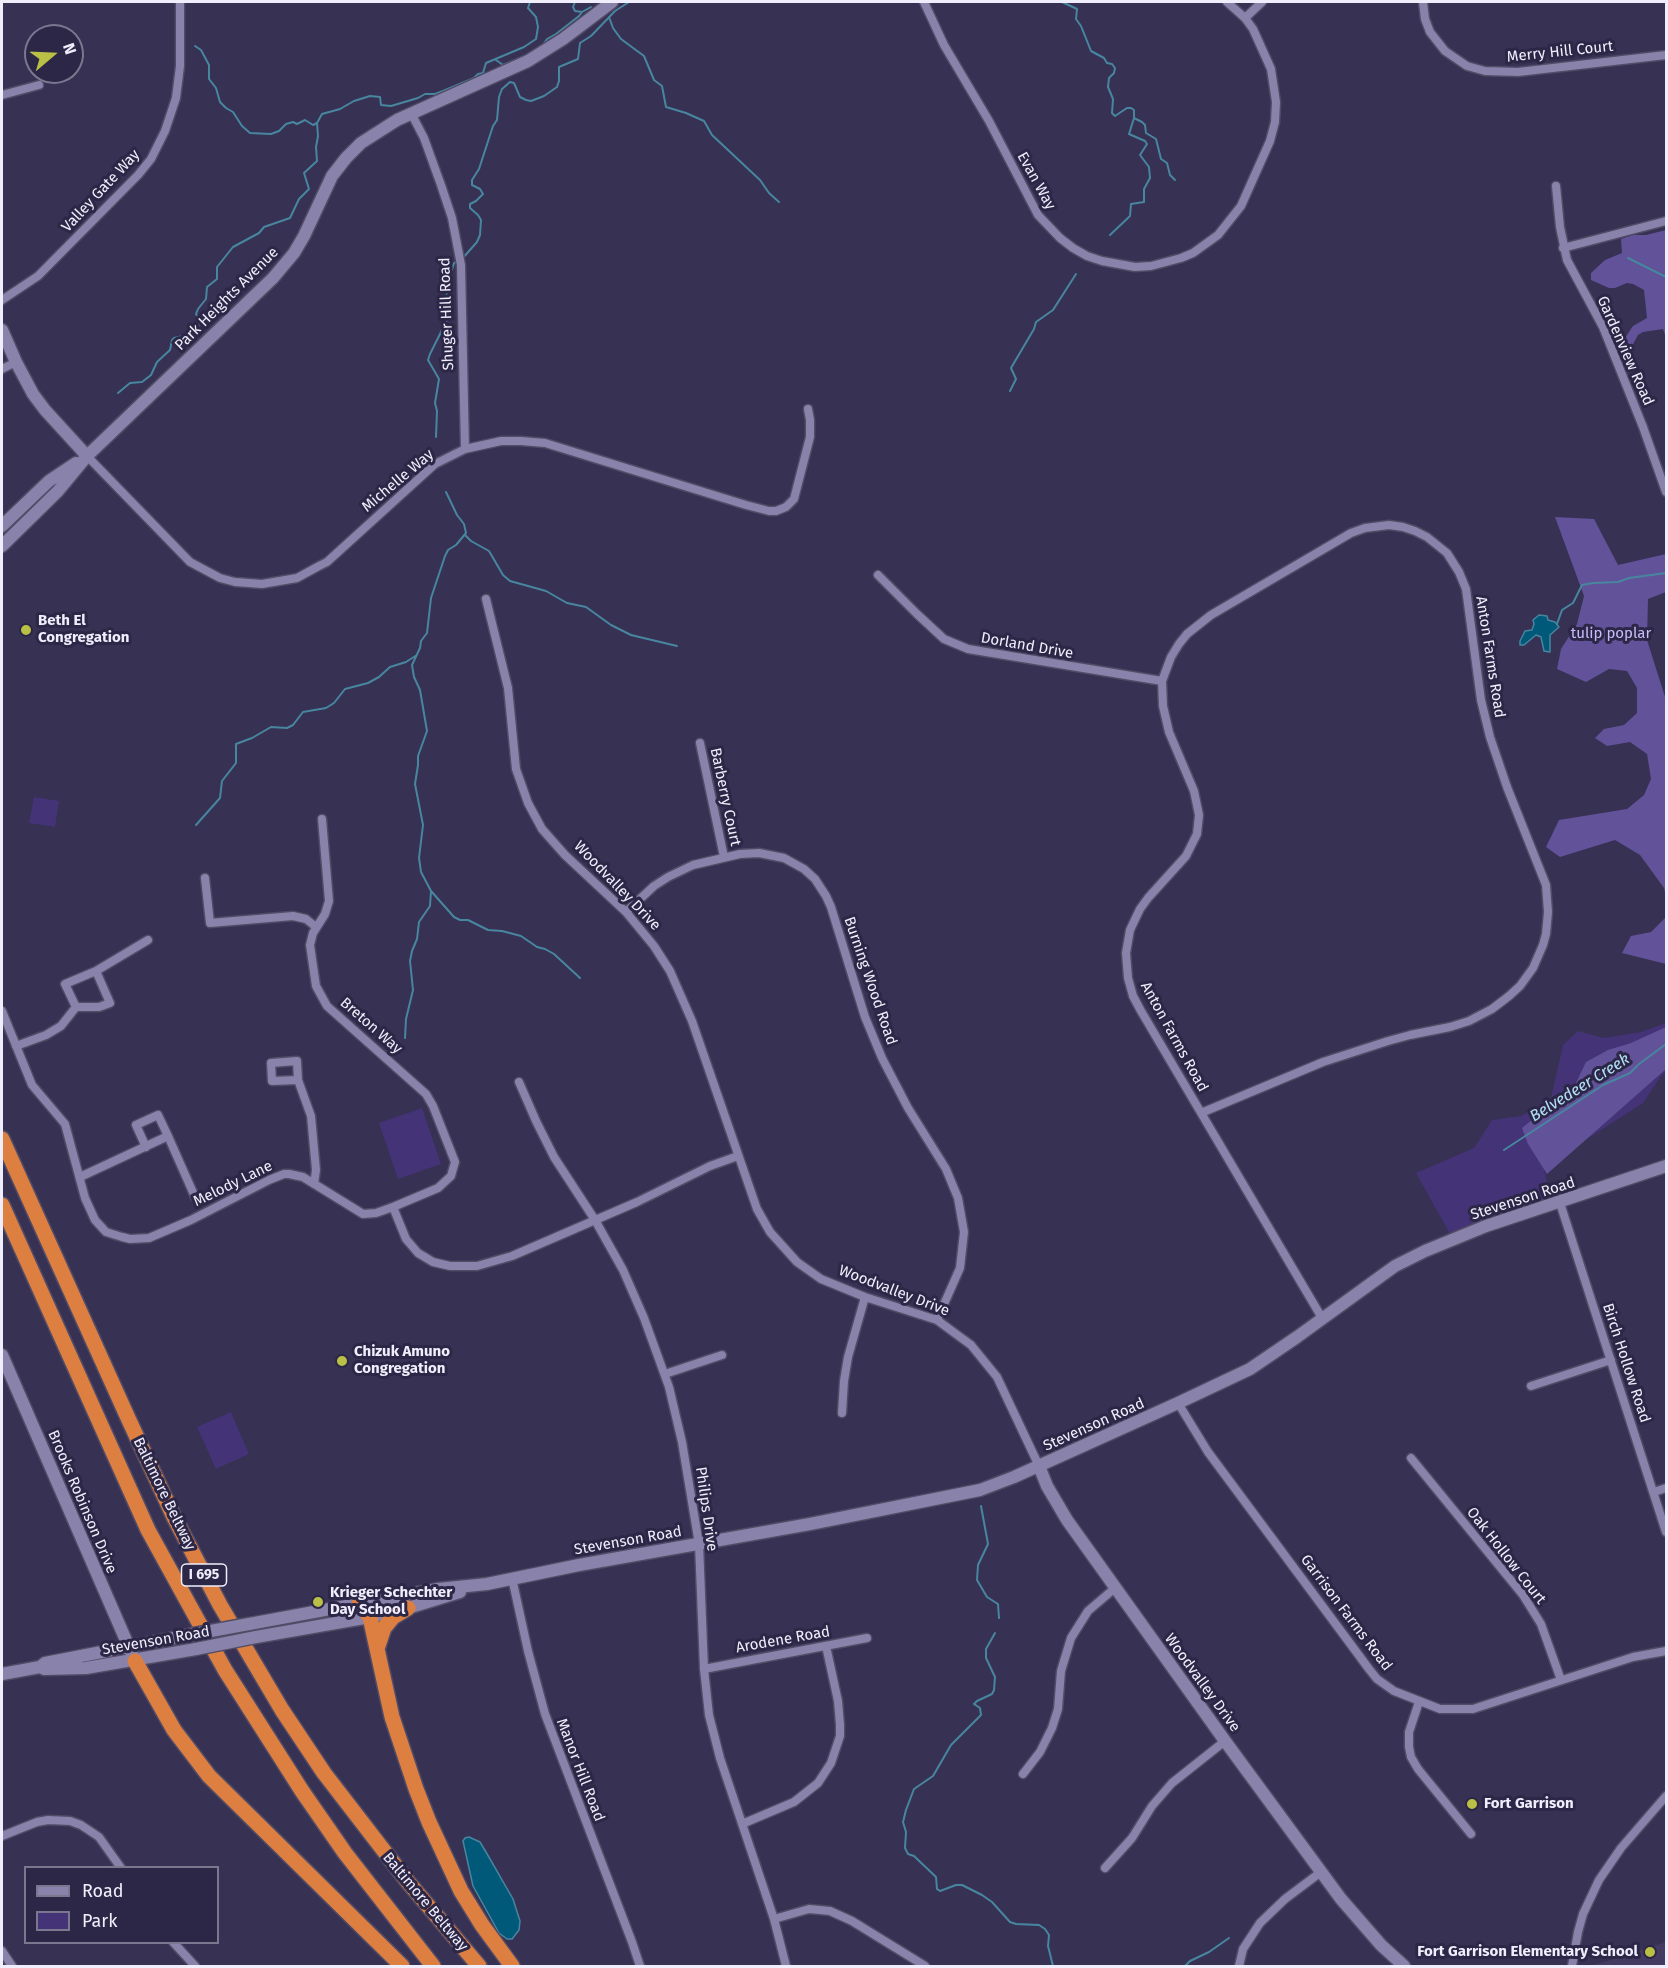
<!DOCTYPE html>
<html>
<head>
<meta charset="utf-8">
<style>
  body { margin:0 }
  #map { position:relative; width:1668px; height:1968px; overflow:hidden; background:#373153; font-family:"Fira Sans",sans-serif }
  canvas { display:block }
  .frame { position:absolute; inset:0; border:3px solid #f0eefc; pointer-events:none }
  .legend { position:absolute; left:24px; top:1866px; width:195px; height:78px; box-sizing:border-box; background:#2d2747; border:2px solid #7b778f; margin:0; padding:8px 10px; list-style:none; font-size:18px; color:#f0eefc }
  .legend li { display:flex; align-items:center; gap:12px; height:30px }
  .legend b { width:30px; border:2px solid #7b778f }
  .north { position:absolute; left:24px; top:24px; width:60px; height:60px; box-sizing:border-box; background:#2d2747; border:2px solid #7b778f; border-radius:50%; rotate:71deg; font-size:16px; font-weight:700; line-height:24px; text-align:center; color:#f0eefc }
  .north::after { content:''; display:block; margin:auto; width:21px; height:27px; background:#bac045; clip-path:polygon(50% 0,100% 100%,50% 72%,0 100%) }
</style>
</head>
<body>
<div id="map">
<canvas width="1668" height="1968"></canvas>
<div class="frame"></div>
<ul class="legend">
<li><b style="height:8px;background:#8982aa"></b>Road</li>
<li><b style="height:16px;background:#437"></b>Park</li>
</ul>
<div class="north">N</div>
</div>
<script>
const ctx = document.querySelector('canvas').getContext('2d');
ctx.lineJoin = 'round';
function paint(path, color) {
  ctx.fillStyle = color;
  ctx.fill(path, 'evenodd');
}
function shape(rows) {
  const path = new Path2D();
  for (const r of rows) {
    path.moveTo(r[0], r[1]);
    for (let i = 2; i < r.length; i += 2) path.lineTo(r[i], r[i + 1]);
  }
  return path;
}
function strokePath(path, color, width, dash) {
  ctx.strokeStyle = color;
  ctx.lineWidth = width;
  ctx.lineCap = dash ? 'butt' : 'round';
  ctx.setLineDash(dash || []);
  ctx.stroke(path);
}
function label(font, color, halo, rows, align = 'center') {
  ctx.font = font + ' "Fira Sans",sans-serif';
  ctx.lineWidth = 6;
  ctx.setLineDash([]);
  ctx.textBaseline = 'middle';
  ctx.strokeStyle = halo;
  ctx.fillStyle = color;
  for (const [text, x, y, turn = 0] of rows) {
    ctx.save();
    ctx.translate(x, y);
    ctx.rotate((+turn || 0) * Math.PI / 180);
    ctx.textAlign = isNaN(turn) ? turn : align;
    if (halo) ctx.strokeText(text, 0, 0);
    ctx.fillText(text, 0, 0);
    ctx.restore();
  }
}
const built = shape([
  [1666,1942,1666,1966,1589,1966,1601,1963]
]);
const green = shape([
  [34,797,59,801,55,827,29,823],
  [1666,1023,1666,1072,1661,1076,1643,1103,1576,1146,1544,1169,1551,1199,1450,1234,1416,1173,1474,1148,1492,1120,1521,1116,1551,1098,1563,1045,1578,1031,1604,1038,1641,1032],
  [422,1108,441,1164,398,1179,379,1123],
  [231,1412,249,1454,216,1469,197,1427]
]);
const forest = shape([
  [1666,230,1666,338,1663,329,1643,332,1638,335,1632,346,1627,344,1625,338,1633,326,1647,318,1644,290,1633,284,1627,283,1615,288,1609,288,1591,280,1591,273,1605,260,1622,253,1621,239,1633,235,1646,235],
  [1555,517,1594,519,1618,565,1666,554,1666,592,1648,599,1647,640,1666,700,1666,897,1664,888,1640,855,1615,840,1560,857,1546,847,1559,820,1627,809,1644,795,1651,779,1647,754,1630,742,1607,746,1595,738,1604,729,1624,725,1637,713,1637,688,1627,671,1609,669,1586,682,1557,669,1561,649,1577,624,1584,596],
  [1666,917,1666,964,1622,953,1631,936,1651,932],
  [1666,1027,1666,1069,1547,1174,1528,1144,1522,1128,1575,1085,1586,1062,1608,1050,1631,1043]
]);
const water = shape([
  [1539,615,1547,616,1548,620,1555,622,1559,627,1550,635,1550,652,1544,651,1541,637,1536,635,1524,645,1520,645,1520,641,1525,631,1532,630,1534,624,1533,620,1539,615],
  [469,1837,480,1842,486,1852,513,1899,520,1921,519,1930,512,1939,507,1939,499,1933,473,1886,463,1841,465,1838,469,1837]
]);
const stream = shape([
  [575,2,573,7,575,11,582,12],
  [1062,2,1077,9,1076,19,1081,26,1091,51,1104,58,1107,63,1112,64,1115,68,1114,73,1109,78,1108,87,1113,99,1112,113,1115,116,1127,108,1131,108,1134,110,1134,118,1129,134,1145,141,1147,144,1140,155,1149,167,1150,178,1144,189,1144,202,1131,204,1130,216,1110,235],
  [609,17,613,28,621,39,644,56,654,80,662,86,666,107,686,113,704,121,712,135,760,180,769,193,779,202],
  [195,46,201,50,209,65,209,79,216,88,220,102,226,108,233,112,242,126,250,133,271,134,279,131,286,124,293,122,297,124,305,120,313,125,317,123],
  [496,60,503,65,527,55,543,45,547,39,556,34,579,16,582,12,591,7],
  [1134,118,1142,122,1145,125,1146,133,1156,139,1161,159,1167,163,1170,175,1175,180],
  [1628,258,1666,277],
  [462,259,477,242,480,235,481,220,478,215,470,208,470,204,476,201,483,194,480,189,472,185,472,180,479,169,493,126,497,120,499,97,502,89,510,82,514,83,520,97,526,100,531,101,544,96,557,87,559,81,559,67,578,59,580,43,591,36,615,11,629,2],
  [1010,391,1016,379,1011,368,1034,329,1036,322,1053,310,1076,274],
  [118,393,130,383,142,382,151,375,157,362,170,350,172,340,174,338,192,334,198,329,199,319,196,314,198,309,206,299,207,287,217,279,217,267,233,247,259,233,264,227,290,218,299,199,309,189,304,173,317,161,316,147,318,136,317,123,322,114,340,109,354,101,370,96,380,97,381,105,391,106,418,98,425,94,435,94,443,91,474,78,478,74,483,73,486,63,524,47,536,39,538,27,536,17,528,8,530,2],
  [436,437,437,411,435,403,439,379,428,360,430,354,447,320,445,306,449,280,454,263,457,262],
  [446,492,457,515,464,524,466,533,456,545,448,550,445,556,431,598,427,633,421,641,420,648,412,665,414,677,420,690,427,731,418,756,418,765,415,784,423,825,419,858,421,872,431,891,454,917,460,920,468,920,488,930,502,931,521,936,537,947,545,949,554,954,580,978],
  [465,535,471,541,489,551,503,575,510,581,546,591,567,603,586,607,611,625,631,635,677,646],
  [1557,624,1562,610,1573,603,1582,585,1593,583,1618,582,1629,578,1666,573],
  [196,825,220,798,222,781,236,763,236,744,252,738,271,727,287,728,293,725,303,712,326,708,334,703,345,689,368,683,379,677,390,667,406,662,417,655],
  [405,1038,406,1019,413,990,410,961,412,951,417,939,419,922,430,906,431,891],
  [1504,1150,1603,1085,1630,1073,1639,1064,1666,1044],
  [981,1506,988,1544,978,1565,977,1580,987,1597,998,1604,999,1618],
  [995,1633,986,1649,986,1658,995,1677,994,1690,992,1694,977,1701,974,1704,980,1708,981,1715,951,1745,933,1776,914,1789,906,1810,903,1822,906,1832,905,1848,908,1854,914,1856,936,1877,937,1889,940,1891,956,1885,962,1885,982,1895,992,1902,1010,1922,1016,1924,1039,1925,1045,1929,1049,1935,1048,1946,1053,1966],
  [1185,1966,1190,1961,1209,1952,1229,1938]
]);
const street = shape([
  [924,2,944,45,989,121,1038,215,1060,238,1073,248,1087,256,1102,261,1135,267,1151,266,1181,258,1193,253,1218,235,1241,206,1270,141,1275,122,1276,102,1271,69,1253,29,1245,18,1227,2],
  [1423,2,1425,19,1430,32,1445,51,1467,66,1485,71,1518,72,1666,55],
  [1245,18,1262,2],
  [2,95,39,85],
  [411,113,424,138,441,185,452,218,461,265,465,449],
  [1556,186,1560,227,1567,260,1603,327,1643,427,1666,492],
  [1563,248,1666,221],
  [2,300,38,276,138,175,151,159,165,131,176,98,180,66,180,2],
  [2,369,16,362],
  [87,456,190,562,220,578,235,582,262,584,297,578,319,566,327,562,435,464,465,449,501,441,521,441,545,443,746,505,769,511,776,511,786,507,794,499,810,437,810,420,808,409],
  [878,575,917,614,944,639,968,649,1162,681],
  [486,599,508,688,516,769,528,803,542,829,565,855,626,912,654,946,670,971,692,1021,757,1209,770,1232,797,1262,821,1279,865,1297,937,1320,971,1345,997,1377,1039,1466],
  [700,743,724,857],
  [322,819,329,901,325,914,313,933,310,945,316,986,327,1006,426,1094,433,1106,455,1162,451,1176,438,1188,393,1207],
  [205,878,210,923,293,916,306,919,316,927],
  [626,912,654,886,668,877,693,865,740,854,759,853,784,858,804,869,815,879,826,896,831,907,865,1017,882,1058,908,1108,946,1169,958,1198,964,1232,960,1268,937,1320],
  [96,971,148,940],
  [2,1011,32,1085,65,1124,85,1198,95,1220,106,1232,122,1237,130,1239,149,1238,191,1220,269,1180,284,1174,289,1174,303,1177,363,1214,376,1213,393,1207,406,1239,418,1253,433,1262,450,1266,477,1266,512,1256,637,1202,710,1166,738,1156],
  [16,1046,46,1035,61,1026,76,1007,65,984,96,971,110,1003,99,1007,76,1007],
  [298,1080,272,1081,271,1063,297,1061,298,1080,311,1116,316,1170,314,1184],
  [519,1082,536,1121,554,1157,595,1220,623,1270,644,1318,669,1387,682,1442,699,1544,704,1669,709,1715,720,1758,774,1919,786,1966],
  [1201,1113,1323,1062,1388,1041,1410,1035,1450,1027,1469,1021,1492,1009,1509,996,1520,986,1533,968,1543,945,1546,934,1548,912,1546,885,1507,787,1490,737,1481,700,1466,589,1459,572,1447,553,1427,537,1415,531,1403,527,1389,525,1365,528,1351,533,1211,615,1187,634,1179,644,1171,657,1162,681,1163,706,1169,732,1194,791,1199,815,1197,834,1186,856,1148,898,1140,909,1130,930,1126,953,1128,978,1133,996,1141,1011,1322,1318],
  [146,1147,136,1125,158,1115,168,1136],
  [80,1177,168,1136,195,1197],
  [1560,1203,1666,1532],
  [665,1374,722,1355],
  [1531,1386,1611,1360],
  [1178,1403,1208,1452,1369,1669,1377,1679,1394,1691,1440,1709,1473,1709,1633,1657,1666,1651],
  [842,1413,844,1381,848,1357,865,1297],
  [1411,1458,1523,1595,1541,1624,1561,1680],
  [1654,1492,1666,1488],
  [512,1578,528,1651,545,1714,632,1942,640,1966],
  [704,1669,867,1638],
  [1419,1702,1409,1732,1409,1747,1411,1757,1418,1769,1471,1834],
  [1023,1774,1040,1752,1052,1728,1058,1709,1061,1671,1071,1638,1088,1611,1115,1588],
  [742,1824,794,1802,818,1783,831,1763,840,1736,840,1725,838,1701,826,1646],
  [2,1836,37,1822,48,1820,70,1821,81,1825,99,1837,121,1868],
  [1105,1868,1132,1838,1152,1806,1172,1783,1225,1741],
  [774,1919,809,1909,830,1911,852,1921,925,1966],
  [173,1942,195,1966],
  [2,1951,12,1966],
  [1239,1966,1243,1949,1260,1923,1285,1899,1321,1872],
  [1572,1966,1578,1932,1583,1914,1599,1880,1621,1848,1666,1796]
]);
const secondary = shape([
  [2,330,16,362,33,394,45,410,87,456],
  [2,526,49,481,76,463],
  [2,546,58,491,87,456,273,278,294,253,304,236,332,176,346,158,361,143,397,120,528,61,563,39,612,2],
  [2,1355,135,1661],
  [1039,1466,1047,1486,1067,1520,1225,1741,1341,1899,1381,1945,1404,1966],
  [249,1624,438,1589,487,1584,579,1565,810,1524,980,1490,1014,1477,1178,1403,1250,1369,1297,1337,1395,1266,1425,1251,1486,1226,1666,1166],
  [256,1637,370,1617,408,1608,460,1592],
  [44,1669,86,1668,196,1649],
  [2,1674,40,1667,45,1663,189,1635]
]);
const highway = shape([
  [2,1139,128,1418,174,1517,220,1605,282,1710,324,1773,408,1882,479,1966],
  [2,1205,148,1530,225,1670,302,1791,345,1853,433,1966],
  [359,1604,370,1617,392,1717,416,1789,429,1822,461,1891,482,1925,512,1966],
  [377,1649,384,1628,393,1617,408,1608],
  [135,1661,174,1730,209,1776,402,1966]
]);
const secondaryBridge = shape([
  [189,1635,249,1624],
  [196,1649,256,1637]
]);
const markers = [
  [26,630,6,"#bac045"],
  [342,1361,6,"#bac045"],
  [318,1602,6,"#bac045"],
  [1472,1804,6,"#bac045"],
  [1650,1952,6,"#bac045"]
];
const shields = [
  [204,1575,45]
];
const shieldNames = [
  ["I 695",204,1575]
];
const streetNames = [
  ["Merry Hill Court",1560,52,-6],
  ["Evan Way",1036,181,61],
  ["Valley Gate Way",101,191,-47],
  ["Park Heights Avenue",227,299,-45],
  ["Shuger Hill Road",447,314,-92],
  ["Gardenview Road",1625,351,66],
  ["Michelle Way",398,481,-40],
  ["Dorland Drive",1027,646,10],
  ["Anton Farms Road",1490,657,81],
  ["Barberry Court",725,797,78],
  ["Woodvalley Drive",617,886,46],
  ["Burning Wood Road",870,981,71],
  ["Breton Way",371,1026,41],
  ["Anton Farms Road",1174,1037,61],
  ["Melody Lane",233,1184,-26],
  ["Stevenson Road",1523,1199,-18],
  ["Woodvalley Drive",894,1291,21],
  ["Birch Hollow Road",1626,1363,72],
  ["Stevenson Road",1094,1425,-24],
  ["Baltimore Beltway",164,1494,64],
  ["Brooks Robinson Drive",82,1502,67],
  ["Philips Drive",706,1509,82],
  ["Stevenson Road",628,1541,-10],
  ["Oak Hollow Court",1506,1556,52],
  ["Garrison Farms Road",1346,1613,53],
  ["Arodene Road",783,1640,-10],
  ["Stevenson Road",156,1641,-10],
  ["Woodvalley Drive",1202,1683,54],
  ["Manor Hill Road",580,1770,69],
  ["Baltimore Beltway",425,1902,50]
];
const poiNames = [
  ["Beth El",38,621],
  ["Congregation",38,638],
  ["Chizuk Amuno",354,1352],
  ["Congregation",354,1369],
  ["Krieger Schechter",330,1593],
  ["Day School",330,1610],
  ["Fort Garrison",1484,1804],
  ["Fort Garrison Elementary School",1638,1952,"right"]
];
const parkNames = [
  ["tulip poplar",1611,634]
];
const waterNames = [
  ["Belvedeer Creek",1580,1088,-32]
];
paint(built, '#433b62');
paint(green, '#437');
paint(forest, '#625299');
paint(water, '#005979');
strokePath(water, '#4886a0', 1.5);
strokePath(stream, '#4886a0', 2);
strokePath(street, '#514b66', 11);
strokePath(secondary, '#514b66', 15);
strokePath(highway, '#514b66', 18);
strokePath(street, '#8982aa', 8);
strokePath(secondary, '#8982aa', 12);
strokePath(highway, '#dc7f41', 15);
strokePath(secondaryBridge, '#514b66', 15, []);
strokePath(secondaryBridge, '#8982aa', 12);
for (const [x, y, r, color] of markers) {
  const dot = new Path2D();
  dot.arc(x, y, r, 0, 2 * Math.PI);
  ctx.fillStyle = color;
  ctx.fill(dot);
  strokePath(dot, '#2d2747', 2);
}
for (const [x, y, w] of shields) {
  const box = new Path2D();
  box.roundRect(x - w / 2, y - 11, w, 22, 4.5);
  ctx.fillStyle = '#2d2747';
  ctx.fill(box);
  strokePath(box, '#f0eefc', 1.5);
}
label('bold 14px', '#f0eefc', null, shieldNames);
label('15px', '#f0eefc', '#2d2747', streetNames);
label('bold 15px', '#f0eefc', '#2d2747', poiNames, 'left');
label('15px', '#c7bdfa', '#2d2747', parkNames);
label('italic 16px', '#b3e0f7', '#2d2747', waterNames);
</script>
</body>
</html>
